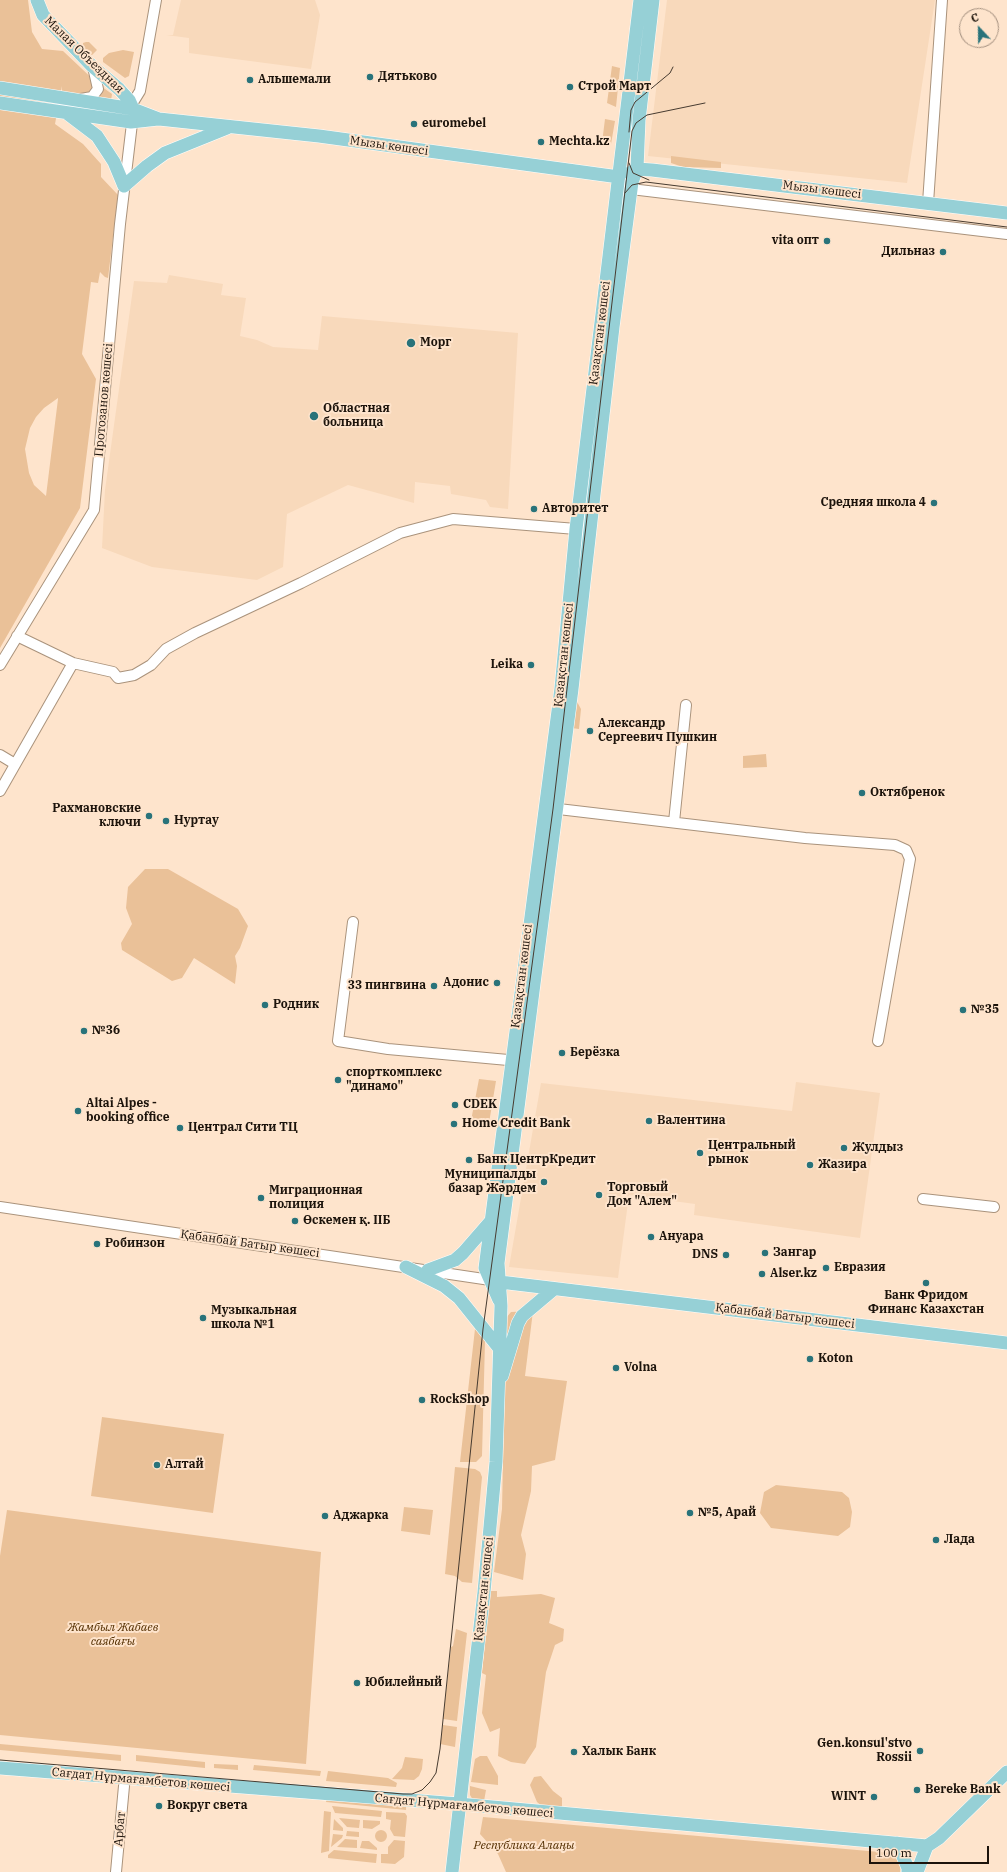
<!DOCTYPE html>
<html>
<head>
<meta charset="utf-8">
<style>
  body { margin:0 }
  #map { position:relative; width:1007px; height:1872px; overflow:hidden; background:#fee4cc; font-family:"IBM Plex Serif",serif }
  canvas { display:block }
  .north { position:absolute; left:959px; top:8px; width:40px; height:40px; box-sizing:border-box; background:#fee4cc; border:1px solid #a4907f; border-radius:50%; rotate:338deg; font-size:11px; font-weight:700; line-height:16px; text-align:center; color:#1c130b }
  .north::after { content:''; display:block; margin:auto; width:14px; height:18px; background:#29737a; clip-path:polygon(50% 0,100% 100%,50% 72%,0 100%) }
  .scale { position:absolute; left:869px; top:1846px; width:120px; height:18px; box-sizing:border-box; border:2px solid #1c130b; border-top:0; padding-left:5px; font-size:12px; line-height:14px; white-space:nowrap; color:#1c130b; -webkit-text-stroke:3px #fee4cc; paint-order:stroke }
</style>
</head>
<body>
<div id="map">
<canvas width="1007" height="1872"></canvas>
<div class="north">С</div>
<div class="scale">100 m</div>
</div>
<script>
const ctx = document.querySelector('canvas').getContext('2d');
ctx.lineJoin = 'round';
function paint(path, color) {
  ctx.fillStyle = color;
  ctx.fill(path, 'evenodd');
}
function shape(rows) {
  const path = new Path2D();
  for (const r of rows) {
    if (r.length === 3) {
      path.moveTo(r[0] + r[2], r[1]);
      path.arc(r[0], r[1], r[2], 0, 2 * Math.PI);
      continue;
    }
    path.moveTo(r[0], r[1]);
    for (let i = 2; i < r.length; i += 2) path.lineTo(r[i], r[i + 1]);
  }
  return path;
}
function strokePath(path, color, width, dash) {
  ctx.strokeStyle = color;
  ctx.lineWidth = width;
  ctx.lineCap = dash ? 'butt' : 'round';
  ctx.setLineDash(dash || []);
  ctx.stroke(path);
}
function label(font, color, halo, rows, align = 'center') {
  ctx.font = font + ' "IBM Plex Serif",serif';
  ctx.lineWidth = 4;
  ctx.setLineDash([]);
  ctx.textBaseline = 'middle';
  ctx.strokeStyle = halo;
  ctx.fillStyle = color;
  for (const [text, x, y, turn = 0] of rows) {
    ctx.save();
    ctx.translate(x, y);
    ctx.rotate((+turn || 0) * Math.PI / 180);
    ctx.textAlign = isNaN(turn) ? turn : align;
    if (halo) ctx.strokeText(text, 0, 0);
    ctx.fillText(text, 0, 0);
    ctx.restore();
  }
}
const built = shape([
  [181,0,315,0,320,15,311,69,189,53,189,38,166,35,173,35],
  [667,0,935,0,907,183,648,156],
  [169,275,223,284,221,295,246,298,240,336,257,340,273,347,318,350,322,316,518,333,508,509,490,507,486,500,451,494,450,486,415,482,414,503,348,485,287,514,283,567,257,580,152,567,102,548,105,490,134,281,167,283],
  [796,1082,880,1093,860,1238,694,1215,695,1204,629,1195,618,1278,509,1267,541,1083,792,1111]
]);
const green = shape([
  [0,0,28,0,32,32,42,49,63,51,98,84,112,94,111,101,62,92,62,86,55,124,83,144,101,164,101,177,118,195,108,278,105,277,100,272,98,283,91,282,82,354,96,379,80,508,0,648],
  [58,398,58,399,46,496,34,485,29,473,25,449,30,428,36,417,44,408],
  [86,42,89,42,97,50,91,56,83,48,83,43],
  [123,50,134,52,129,76,125,78,103,62,103,58,109,53],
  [612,66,620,68,616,107,607,103],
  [605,119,615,121,611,144,602,143],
  [671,156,721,162,721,168,683,167,671,163],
  [576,700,581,709,579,729,572,728],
  [766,754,767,767,743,768,743,756],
  [145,869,168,869,238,909,248,926,240,948,235,956,237,966,235,984,194,958,182,978,172,981,122,950,121,943,132,924,126,908,128,887],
  [479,1079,496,1081,488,1129,470,1126],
  [533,1311,525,1376,567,1381,555,1460,532,1466,531,1491,521,1535,526,1554,523,1580,494,1572,502,1509,506,1318,511,1312],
  [476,1320,485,1341,482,1456,476,1462,460,1462],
  [102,1417,224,1434,213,1513,91,1496],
  [455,1467,475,1469,480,1472,482,1477,472,1583,462,1582,455,1576,445,1574],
  [776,1485,842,1492,849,1498,852,1512,850,1527,838,1536,771,1528,760,1513,764,1492],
  [404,1507,433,1510,430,1535,401,1531],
  [7,1510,321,1552,306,1764,0,1735,0,1556],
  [490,1591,497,1591,497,1597,541,1594,555,1598,549,1623,564,1629,563,1641,555,1645,546,1672,536,1747,525,1764,511,1762,498,1756,500,1728,490,1732,482,1713,486,1675,482,1673],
  [456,1629,467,1633,457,1721,443,1719,451,1647,453,1646],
  [443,1725,457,1727,455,1747,440,1744],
  [0,1744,121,1755,121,1761,0,1750],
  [136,1755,205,1762,205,1768,136,1761],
  [480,1756,487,1756,498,1776,498,1785,471,1782,475,1759],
  [405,1757,423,1759,422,1769,419,1776,414,1780,392,1779,402,1768],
  [214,1764,238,1765,238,1770,214,1768],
  [254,1765,321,1771,320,1776,253,1770],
  [328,1771,388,1778,397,1783,396,1787,326,1781],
  [541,1776,553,1791,562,1798,562,1808,543,1807,537,1802,530,1785,534,1777],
  [470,1786,486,1790,484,1801,473,1800,470,1795],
  [327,1797,406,1803,406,1810,326,1802],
  [332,1806,382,1811,381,1817,335,1813],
  [324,1811,331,1812,329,1851,321,1853],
  [386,1812,405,1813,407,1816,405,1837,394,1836,390,1829,391,1820,386,1819],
  [483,1817,891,1853,901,1861,900,1872,506,1872,498,1854,480,1834],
  [339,1818,360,1820,359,1828,347,1827],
  [334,1819,343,1828,343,1831,333,1830],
  [363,1820,380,1821,380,1824,372,1829,363,1828],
  [381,1836,6],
  [347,1831,359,1832,359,1837,346,1836],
  [333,1834,343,1835,342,1838,331,1847],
  [345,1839,357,1840,357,1848,337,1847],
  [394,1840,405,1841,404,1857,395,1864,381,1863,381,1854,388,1854,388,1847],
  [362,1841,369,1841,377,1848,377,1850,360,1848],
  [334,1850,377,1854,376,1863,328,1858,328,1855]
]);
const minor = shape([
  [81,99,92,97,98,89,93,67],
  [132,104,140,91,156,0],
  [631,189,1007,234],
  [928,203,942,0],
  [17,636,73,663,113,672,118,678,134,675,151,665,166,649,195,633,301,583,400,533,453,519,576,529],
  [0,665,94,510,120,224,133,115],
  [0,755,15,764],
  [0,791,73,663],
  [550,808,805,838,895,845,906,850,910,859,878,1041],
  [674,822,686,705],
  [353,922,338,1041,388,1049,519,1061],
  [923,1199,994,1207],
  [0,1207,497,1281],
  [116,1872,124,1786]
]);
const major = shape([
  [37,0,43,15,91,65,119,89,129,100,133,109],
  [0,88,133,109,159,119,319,136,619,177],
  [0,103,131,122,158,119],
  [68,114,97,136,114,162,124,186,147,166,165,153,227,128],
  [630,173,637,169,652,170,1007,213],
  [406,1267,444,1286,459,1298,499,1348],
  [428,1270,455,1260,463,1253,490,1222],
  [500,1282,1007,1343],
  [499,1300,485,1268,561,688,576,529,640,0],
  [502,1376,518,1323,522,1316,554,1289],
  [0,1768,459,1804,927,1846],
  [897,1843,908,1868,908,1872],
  [452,1872,484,1592,496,1462,501,1306,498,1263,572,689,613,327,632,182,637,169,639,120,653,0],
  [917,1872,927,1846,939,1838,1007,1772]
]);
const tram = shape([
  [629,132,631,110,635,102,670,73,673,67],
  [629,163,633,173,649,180],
  [625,193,632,185,646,182,1007,227],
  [0,1760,403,1794,412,1794,422,1790,430,1782,436,1773,440,1749,483,1329,553,809,632,131,636,123,647,115,705,103]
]);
const markers = [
  [370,77,4,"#29737a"],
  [250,80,4,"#29737a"],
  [570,87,4,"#29737a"],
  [414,124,4,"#29737a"],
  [541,142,4,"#29737a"],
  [827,241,4,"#29737a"],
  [943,252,4,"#29737a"],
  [411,343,5,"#29737a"],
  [314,416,5,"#29737a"],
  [934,503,4,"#29737a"],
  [534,509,4,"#29737a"],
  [531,665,4,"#29737a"],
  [590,731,4,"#29737a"],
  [862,793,4,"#29737a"],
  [149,816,4,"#29737a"],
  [166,821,4,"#29737a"],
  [497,983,4,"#29737a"],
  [434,986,4,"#29737a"],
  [265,1005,4,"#29737a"],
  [963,1010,4,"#29737a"],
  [84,1031,4,"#29737a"],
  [562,1053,4,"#29737a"],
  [338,1080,4,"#29737a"],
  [455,1105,4,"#29737a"],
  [78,1111,4,"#29737a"],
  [649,1121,4,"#29737a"],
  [454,1124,4,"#29737a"],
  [180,1128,4,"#29737a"],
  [844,1148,4,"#29737a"],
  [700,1153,4,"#29737a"],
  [469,1160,4,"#29737a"],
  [810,1165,4,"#29737a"],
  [544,1182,4,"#29737a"],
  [599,1195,4,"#29737a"],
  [261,1198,4,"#29737a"],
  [295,1221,4,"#29737a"],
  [651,1237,4,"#29737a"],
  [97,1244,4,"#29737a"],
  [765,1253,4,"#29737a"],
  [726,1255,4,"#29737a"],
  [826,1268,4,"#29737a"],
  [762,1274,4,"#29737a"],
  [926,1283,4,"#29737a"],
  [203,1318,4,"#29737a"],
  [810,1359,4,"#29737a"],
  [616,1368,4,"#29737a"],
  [422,1400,4,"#29737a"],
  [157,1465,4,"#29737a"],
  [690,1513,4,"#29737a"],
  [325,1516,4,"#29737a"],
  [936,1540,4,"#29737a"],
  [357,1683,4,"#29737a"],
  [920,1751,4,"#29737a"],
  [574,1752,4,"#29737a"],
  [917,1790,4,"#29737a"],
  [874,1797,4,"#29737a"],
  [159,1806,4,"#29737a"]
];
const streetNames = [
  ["Малая Объездная",84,55,44],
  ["Мызы көшесі",389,146,8],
  ["Мызы көшесі",822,190,7],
  ["Қазақстан көшесі",600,333,-83],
  ["Протозанов көшесі",104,400,-85],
  ["Қазақстан көшесі",564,655,-84],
  ["Қазақстан көшесі",522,976,-83],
  ["Қабанбай Батыр көшесі",250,1244,8],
  ["Қабанбай Батыр көшесі",785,1316,7],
  ["Қазақстан көшесі",484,1589,-84],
  ["Сағдат Нұрмағамбетов көшесі",141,1780,5],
  ["Сағдат Нұрмағамбетов көшесі",464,1806,5],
  ["Арбат",120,1829,-85]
];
const poiNames = [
  ["Дятьково",378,77],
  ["Альшемали",258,80],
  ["Строй Март",578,87],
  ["euromebel",422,124],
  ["Mechta.kz",549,142],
  ["vita опт",819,241,"right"],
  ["Дильназ",935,252,"right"],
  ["Морг",420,343],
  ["Областная",323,409],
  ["больница",323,423],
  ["Средняя школа 4",926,503,"right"],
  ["Авторитет",542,509],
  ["Leika",523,665,"right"],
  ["Александр",598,724],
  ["Сергеевич Пушкин",598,738],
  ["Октябренок",870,793],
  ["Рахмановские",141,809,"right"],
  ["ключи",141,823,"right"],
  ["Нуртау",174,821],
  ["Адонис",489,983,"right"],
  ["33 пингвина",426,986,"right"],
  ["Родник",273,1005],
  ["№35",971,1010],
  ["№36",92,1031],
  ["Берёзка",570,1053],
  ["спорткомплекс",346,1073],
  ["\"динамо\"",346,1087],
  ["Altai Alpes -",86,1104],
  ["booking office",86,1118],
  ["CDEK",463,1105],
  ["Валентина",657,1121],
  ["Home Credit Bank",462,1124],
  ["Централ Сити ТЦ",188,1128],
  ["Центральный",708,1146],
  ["рынок",708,1160],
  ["Жулдыз",852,1148],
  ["Банк ЦентрКредит",477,1160],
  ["Жазира",818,1165],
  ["Муниципалды",536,1175,"right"],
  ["базар Жәрдем",536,1189,"right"],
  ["Торговый",607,1188],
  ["Дом \"Алем\"",607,1202],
  ["Миграционная",269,1191],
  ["полиция",269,1205],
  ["Өскемен қ. ІІБ",303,1221],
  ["Ануара",659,1237],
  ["Робинзон",105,1244],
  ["Зангар",773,1253],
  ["DNS",718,1255,"right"],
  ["Евразия",834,1268],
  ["Alser.kz",770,1274],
  ["Банк Фридом",926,1296,"center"],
  ["Финанс Казахстан",926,1310,"center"],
  ["Музыкальная",211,1311],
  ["школа №1",211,1325],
  ["Koton",818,1359],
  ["Volna",624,1368],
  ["RockShop",430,1400],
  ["Алтай",165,1465],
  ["№5, Арай",698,1513],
  ["Аджарка",333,1516],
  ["Лада",944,1540],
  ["Юбилейный",365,1683],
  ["Gen.konsul'stvo",912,1744,"right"],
  ["Rossii",912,1758,"right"],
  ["Халык Банк",582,1752],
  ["Bereke Bank",925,1790],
  ["WINT",866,1797,"right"],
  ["Вокруг света",167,1806]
];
const parkNames = [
  ["Жамбыл Жабаев",113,1628],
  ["саябағы",113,1642],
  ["Республика Алаңы",524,1846]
];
paint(built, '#f8d9bb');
paint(green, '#eac198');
strokePath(minor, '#aa937c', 12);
strokePath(major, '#fff', 14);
strokePath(minor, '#fff', 10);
strokePath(major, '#96d0d6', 13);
strokePath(tram, '#473b30', 1);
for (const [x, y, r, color] of markers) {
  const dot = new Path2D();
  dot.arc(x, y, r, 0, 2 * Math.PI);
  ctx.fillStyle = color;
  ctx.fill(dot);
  strokePath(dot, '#fee4cc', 1.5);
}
label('12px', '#1c130b', '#fee4cc', streetNames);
label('bold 12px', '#1c130b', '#fee4cc', poiNames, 'left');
label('italic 12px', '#542f00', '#fee4cc', parkNames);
</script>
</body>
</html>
